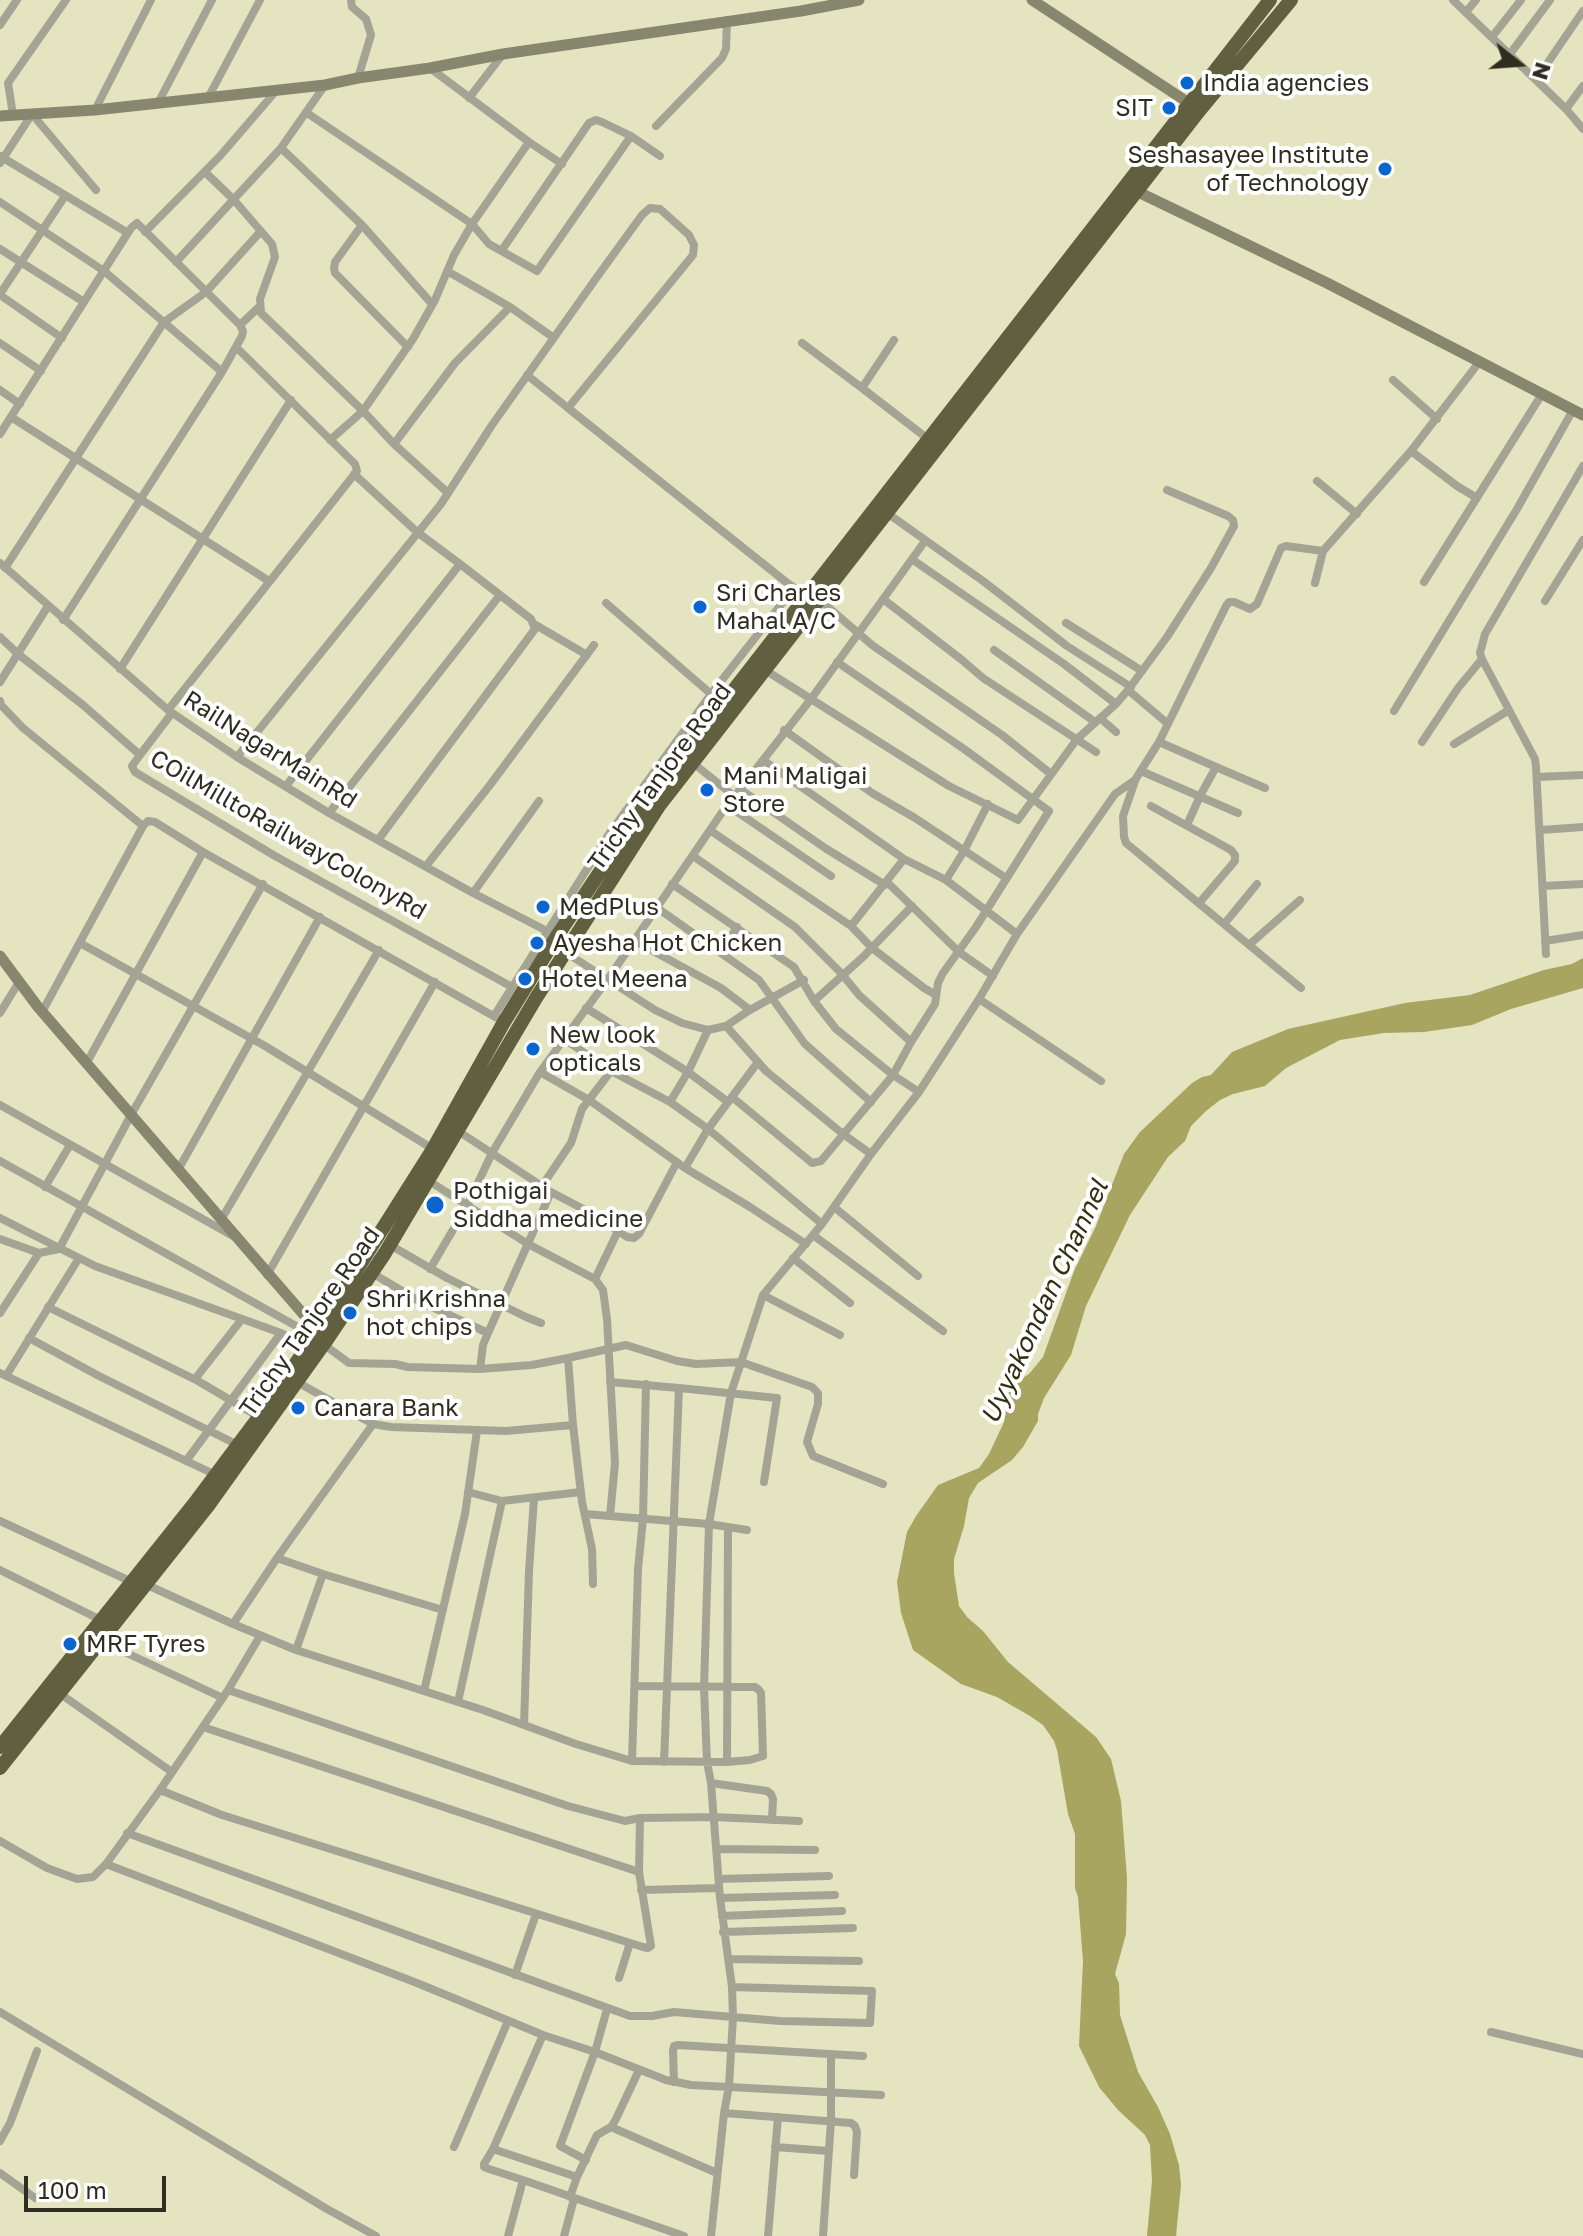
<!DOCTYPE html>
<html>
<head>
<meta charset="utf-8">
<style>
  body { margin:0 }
  #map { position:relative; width:1583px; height:2236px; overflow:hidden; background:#e4e4c0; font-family:"Golos Text",sans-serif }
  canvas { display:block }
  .north { position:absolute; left:1479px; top:24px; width:80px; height:80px; -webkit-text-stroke:6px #fff; paint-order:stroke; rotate:107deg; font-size:22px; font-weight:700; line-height:32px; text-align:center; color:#2e2e20 }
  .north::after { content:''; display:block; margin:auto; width:28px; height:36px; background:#2e2e20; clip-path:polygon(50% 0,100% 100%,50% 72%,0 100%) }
  .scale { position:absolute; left:24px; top:2176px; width:142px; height:36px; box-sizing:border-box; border:4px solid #2e2e20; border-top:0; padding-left:10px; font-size:24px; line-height:28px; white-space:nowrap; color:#2e2e20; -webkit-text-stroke:6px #fff; paint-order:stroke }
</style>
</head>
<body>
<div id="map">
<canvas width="1583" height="2236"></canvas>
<div class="north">N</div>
<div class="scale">100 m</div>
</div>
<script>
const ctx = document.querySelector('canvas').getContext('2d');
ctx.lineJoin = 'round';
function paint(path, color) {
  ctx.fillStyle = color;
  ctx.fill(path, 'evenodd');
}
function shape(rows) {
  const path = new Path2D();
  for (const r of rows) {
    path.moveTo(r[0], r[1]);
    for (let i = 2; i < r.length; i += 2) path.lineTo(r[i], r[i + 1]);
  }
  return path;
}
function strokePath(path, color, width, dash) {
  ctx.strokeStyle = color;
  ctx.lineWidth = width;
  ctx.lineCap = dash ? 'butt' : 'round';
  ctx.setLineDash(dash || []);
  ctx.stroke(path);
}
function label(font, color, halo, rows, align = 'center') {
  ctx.font = font + ' "Golos Text",sans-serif';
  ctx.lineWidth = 8;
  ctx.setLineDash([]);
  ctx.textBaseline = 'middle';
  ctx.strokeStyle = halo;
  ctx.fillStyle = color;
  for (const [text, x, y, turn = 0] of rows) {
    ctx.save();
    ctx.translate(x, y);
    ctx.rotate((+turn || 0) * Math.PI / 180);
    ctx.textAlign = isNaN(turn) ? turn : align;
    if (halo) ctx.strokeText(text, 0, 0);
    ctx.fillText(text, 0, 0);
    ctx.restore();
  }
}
const water = shape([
  [1583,958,1583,988,1511,1009,1472,1025,1424,1032,1384,1033,1340,1040,1286,1068,1265,1086,1233,1094,1220,1100,1206,1111,1191,1126,1185,1141,1168,1157,1130,1215,1086,1306,1071,1355,1044,1398,1038,1414,1038,1421,1023,1447,1012,1460,978,1483,969,1498,964,1526,954,1559,954,1573,959,1606,967,1617,983,1631,1008,1662,1096,1737,1111,1759,1121,1801,1127,1878,1126,1934,1115,1974,1119,1983,1120,2015,1138,2072,1158,2107,1170,2134,1179,2165,1181,2185,1176,2236,1147,2236,1152,2181,1150,2145,1145,2135,1118,2110,1099,2087,1079,2046,1083,1961,1078,1897,1075,1888,1075,1834,1068,1814,1057,1750,1054,1741,1043,1725,1030,1716,997,1697,961,1684,913,1650,901,1613,897,1582,907,1532,916,1516,938,1485,979,1468,989,1454,1004,1422,1010,1386,1029,1374,1043,1357,1074,1271,1096,1226,1124,1154,1140,1132,1192,1083,1202,1077,1211,1075,1232,1052,1288,1029,1405,1003,1470,995,1544,970,1572,964]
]);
const street = shape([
  [351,0,352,7,366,19,371,35,358,78],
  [1453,0,1566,109,1583,129],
  [1466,12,1476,0],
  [0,25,17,0],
  [1492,37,1521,0],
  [1510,54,1550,0],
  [430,68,529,142,472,224,489,244,537,271,631,136],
  [1536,80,1583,11],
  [208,98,260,0],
  [469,98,503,54],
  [158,103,212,0],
  [1566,109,1583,86],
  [95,110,151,0],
  [307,113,472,224,454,255,435,300,413,339,363,411,330,440],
  [13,115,8,83,66,0],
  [656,126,722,58,726,49,727,20],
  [529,142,562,164],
  [281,148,362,225,432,304],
  [0,156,128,233],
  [0,163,32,114,96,190],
  [205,172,234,200,272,244,275,257,260,299,261,313,363,411,394,444,448,493],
  [0,202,104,271,222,372],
  [362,225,335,262,334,269,335,273,408,347],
  [145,232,220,156,276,91],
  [0,249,84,302],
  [502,250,589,123,596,120,602,122,631,136,660,156],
  [176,262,281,148,325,85],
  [447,271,510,307],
  [0,294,65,196],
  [0,295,62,338],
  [240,325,259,307],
  [894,340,862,388,928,439],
  [0,343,41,371],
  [802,343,862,388],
  [1393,380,1437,419],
  [0,390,20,404],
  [568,408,786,582,806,596],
  [11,417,269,581],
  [0,434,131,228,137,223,240,325,243,331,242,336,222,372,63,620],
  [394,444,455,363,510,307,554,338],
  [1411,451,1457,486,1477,498],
  [1317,481,1357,514],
  [887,513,983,581,1067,646,1131,687],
  [913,560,1064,664,1116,704],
  [0,563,168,710,237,757,329,813,473,893,547,931],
  [5,568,164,322,206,292,261,231],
  [1424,582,1542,394],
  [1315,583,1323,551],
  [883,599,962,660,983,678,1096,752],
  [820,600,872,645,1002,735,1051,774],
  [1545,601,1583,540],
  [606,603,711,694],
  [1066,623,1142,671],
  [534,624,587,655],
  [0,637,18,654,83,705,140,755,132,766,135,772,275,856,512,987],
  [994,650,1095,722],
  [120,669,291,400],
  [765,670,949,786,1018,820,1077,739,1116,704,1128,690,1167,637,1211,568,1234,526,1233,520,1228,516,1167,490],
  [0,682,48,606],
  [1128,690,1167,723],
  [0,701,1,705,23,728,143,826],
  [168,710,357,471,355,464,236,347],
  [1394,711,1517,509,1573,410],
  [1100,718,1116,732],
  [784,730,872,793,915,818,1006,878],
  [1159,742,1216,767,1200,796,1187,825],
  [1422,742,1458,688,1482,659],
  [1454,744,1509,710],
  [140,755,172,713],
  [237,757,441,504,492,425,597,277,642,215,650,208,660,209,689,235,694,245,693,255,568,408,527,375],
  [763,760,904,859,851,926],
  [693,763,734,796],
  [1216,767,1265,788],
  [1141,771,1238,813],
  [1537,777,1583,775],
  [1135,781,1123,816,1124,837,1126,843,1301,988],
  [286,786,460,564,417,532,354,474],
  [740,789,825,848,885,885],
  [988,804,964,851,946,880,1017,934],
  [727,805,831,876],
  [1151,806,1231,850,1235,855,1235,861,1200,902],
  [329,813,500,595],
  [1541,830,1583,827],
  [711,831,851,926,872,948,924,988,936,995],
  [378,840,535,629,531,619,460,564],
  [693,856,795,927,841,973,859,995,911,1042],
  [904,859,946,880],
  [426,866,490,785,594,645],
  [887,882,959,952,993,976],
  [672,884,794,967,814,1001,863,957,912,906],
  [1543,886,1583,884],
  [473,893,539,801],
  [656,907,759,980,805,1044,871,1102],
  [1225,923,1257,884],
  [633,940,721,988,750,1010],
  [1545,941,1583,935],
  [80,943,265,1046,433,1149],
  [1250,944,1300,900],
  [565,952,655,1010,682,1023,708,1030,726,1026,750,1010,804,980],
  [721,953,737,927],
  [1546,954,1536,767,1535,759,1482,659,1480,653,1485,634,1583,466],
  [979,999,1101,1081],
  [814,1001,836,1029,893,1075,919,1092],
  [586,1008,688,1072,708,1030],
  [42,1012,143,826,148,821,155,822,203,852,504,1022],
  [0,1013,19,982],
  [494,1016,611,831,711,694,794,588],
  [726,1026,766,1071,843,1134,871,1154],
  [564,1039,611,1071],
  [86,1064,203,852],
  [540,1072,589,1100,685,1168,750,1207,806,1244],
  [732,1097,812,1163,821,1161,893,1075,911,1042,935,1004,938,983,943,973,976,927,1049,811,964,749,837,662],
  [670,1102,688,1072,728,1102],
  [0,1105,233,1236],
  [458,1131,551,1192,587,1211,627,1237,634,1238,639,1234,677,1162],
  [0,1161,314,1336],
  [685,1168,708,1129,758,1062],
  [178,1170,320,917],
  [429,1181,528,1244,595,1279,618,1231],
  [542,1186,571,1143,582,1109,611,1071,670,1102,708,1129,822,1224],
  [45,1187,70,1145],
  [834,1207,918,1276],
  [0,1218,95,1266,281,1333,307,1347],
  [221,1220,379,950],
  [813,1235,943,1331],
  [0,1239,39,1253,59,1249,131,1115,263,884],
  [390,1245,447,1278,526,1317,541,1323],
  [793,1258,850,1303],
  [430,1269,467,1206,492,1153,540,1072,608,979,723,811,811,699,925,541],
  [372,1273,419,1301,488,1333],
  [267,1275,435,982],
  [595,1279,603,1290,607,1319,615,1463,610,1516],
  [763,1295,840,1335],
  [48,1307,198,1381,259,1417],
  [0,1313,39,1253],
  [29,1338,99,1376,238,1445],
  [323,1344,349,1363,395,1364,408,1367,480,1369,532,1365,568,1358,573,1425,582,1502,592,1549,593,1584],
  [568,1358,626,1345,677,1361,696,1364,741,1362,812,1387,818,1393,818,1404,807,1442,813,1456,883,1484],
  [480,1369,483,1345,488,1333,551,1192],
  [0,1373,216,1475],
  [6,1376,79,1258],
  [195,1379,242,1319],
  [297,1382,358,1416,373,1424,391,1427,506,1431,573,1425],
  [610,1382,679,1388,664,1762],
  [679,1388,777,1398,764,1482],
  [186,1461,281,1333],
  [468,1492,502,1501,581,1492],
  [585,1514,709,1524,747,1530],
  [0,1521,132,1582],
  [277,1558,323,1574,443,1610],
  [0,1570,101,1620],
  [145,1584,233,1624,296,1650,483,1710,576,1744,632,1761,727,1762,750,1760,763,1756,761,1693,759,1690,755,1687,635,1686],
  [233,1624,277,1558,373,1424],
  [101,1641,223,1698],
  [296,1650,323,1574],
  [424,1691,465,1514,477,1431],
  [59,1693,172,1772],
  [458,1702,502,1501],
  [524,1725,529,1571,534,1498],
  [203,1727,639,1872],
  [632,1761,638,1569,643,1519,646,1384],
  [727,1762,728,1527],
  [711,1783,767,1791,771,1794,773,1799,772,1820],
  [160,1790,222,1815,643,1947,648,1948,651,1946,639,1872,640,1818,625,1821,568,1806,228,1690],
  [640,1818,714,1817,799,1821],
  [127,1833,630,2016,652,2016,674,2012,780,2021,870,2023,872,1991,732,1987],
  [0,1841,47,1868,77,1879,93,1877,106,1864,160,1790,228,1690,260,1636],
  [717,1849,815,1850],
  [106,1864,417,1983,543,2035,595,2052,666,2080,691,2085,881,2095],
  [719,1879,829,1876],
  [641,1890,719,1888],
  [720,1898,835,1895],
  [722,1916,842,1911],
  [723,1932,853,1928],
  [728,1959,859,1961],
  [515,1975,536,1914],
  [619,1978,630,1943],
  [0,2012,327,2209,376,2236],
  [1491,2032,1583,2054],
  [674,2082,673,2051,674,2046,678,2045,863,2056],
  [724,2113,851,2123,855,2126,857,2132,854,2175],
  [611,2127,717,2173],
  [0,2141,10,2123,37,2051],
  [454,2147,508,2021],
  [775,2147,829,2151],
  [493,2149,577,2177],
  [586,2160,560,2146,595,2052,607,2009],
  [0,2173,35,2198],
  [523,2180,489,2169,484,2167,484,2164,493,2149,543,2035],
  [570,2197,577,2177,597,2135,611,2127,616,2119,639,2070],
  [508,2236,523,2180,684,2236],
  [564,2236,574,2199],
  [711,2236,724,2113,729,2086,733,2017,732,1987,720,1898,711,1783,707,1762,704,1688,709,1524,731,1393,763,1295,822,1224,871,1154,919,1092,979,999,1017,934,1115,794,1135,780,1159,742,1226,606,1229,602,1234,602,1250,609,1257,604,1281,548,1286,546,1323,551,1411,451,1480,361],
  [768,2236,778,2117],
  [823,2236,831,2121,831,2055]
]);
const secondary = shape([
  [1032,0,1195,107],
  [0,116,95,110,325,85,358,78,430,68,503,54,801,11,859,0],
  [1136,191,1327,283,1583,415],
  [0,956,38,1007,323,1337]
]);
const highway = shape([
  [0,1747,197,1500,259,1417,318,1331,433,1149,504,1022,557,936,649,799,1270,0],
  [0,1768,208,1506,326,1341,385,1253,536,998,659,806,1199,111,1291,0]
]);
const markers = [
  [1187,83,8,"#0b65ce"],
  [1169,108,8,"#0b65ce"],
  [1385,169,8,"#0b65ce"],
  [700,607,8,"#0b65ce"],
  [707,790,8,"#0b65ce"],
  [543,907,8,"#0b65ce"],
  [537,943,8,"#0b65ce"],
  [525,979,8,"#0b65ce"],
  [533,1049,8,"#0b65ce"],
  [435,1205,10,"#0b65ce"],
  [350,1313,8,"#0b65ce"],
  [298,1408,8,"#0b65ce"],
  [70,1644,8,"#0b65ce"]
];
const poiNames = [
  ["India agencies",1203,83],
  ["SIT",1153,108,"right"],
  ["Seshasayee Institute",1369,155,"right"],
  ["of Technology",1369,183,"right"],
  ["Sri Charles",716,593],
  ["Mahal A/C",716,621],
  ["Mani Maligai",723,776],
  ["Store",723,804],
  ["MedPlus",559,907],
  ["Ayesha Hot Chicken",553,943],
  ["Hotel Meena",541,979],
  ["New look",549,1035],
  ["opticals",549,1063],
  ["Pothigai",453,1191],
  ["Siddha medicine",453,1219],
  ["Shri Krishna",366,1299],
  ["hot chips",366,1327],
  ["Canara Bank",314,1408],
  ["MRF Tyres",86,1644]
];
const streetNames = [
  ["RailNagarMainRd",270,750,32],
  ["Trichy Tanjore Road",660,777,-54],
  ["COilMilltoRailwayColonyRd",288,835,30],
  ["Trichy Tanjore Road",310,1322,-55]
];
const waterNames = [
  ["Uyyakondan Channel",1045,1302,-65]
];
paint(water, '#a7a55f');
strokePath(street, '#a4a495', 8);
strokePath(secondary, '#878770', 11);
strokePath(highway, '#605f3f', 14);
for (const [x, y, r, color] of markers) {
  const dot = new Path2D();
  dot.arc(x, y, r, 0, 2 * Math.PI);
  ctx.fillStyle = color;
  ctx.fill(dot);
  strokePath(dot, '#fff', 3);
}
label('24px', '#2e2e20', '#fff', poiNames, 'left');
label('24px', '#2e2e20', '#fff', streetNames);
label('italic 26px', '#313010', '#fff', waterNames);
</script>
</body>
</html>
